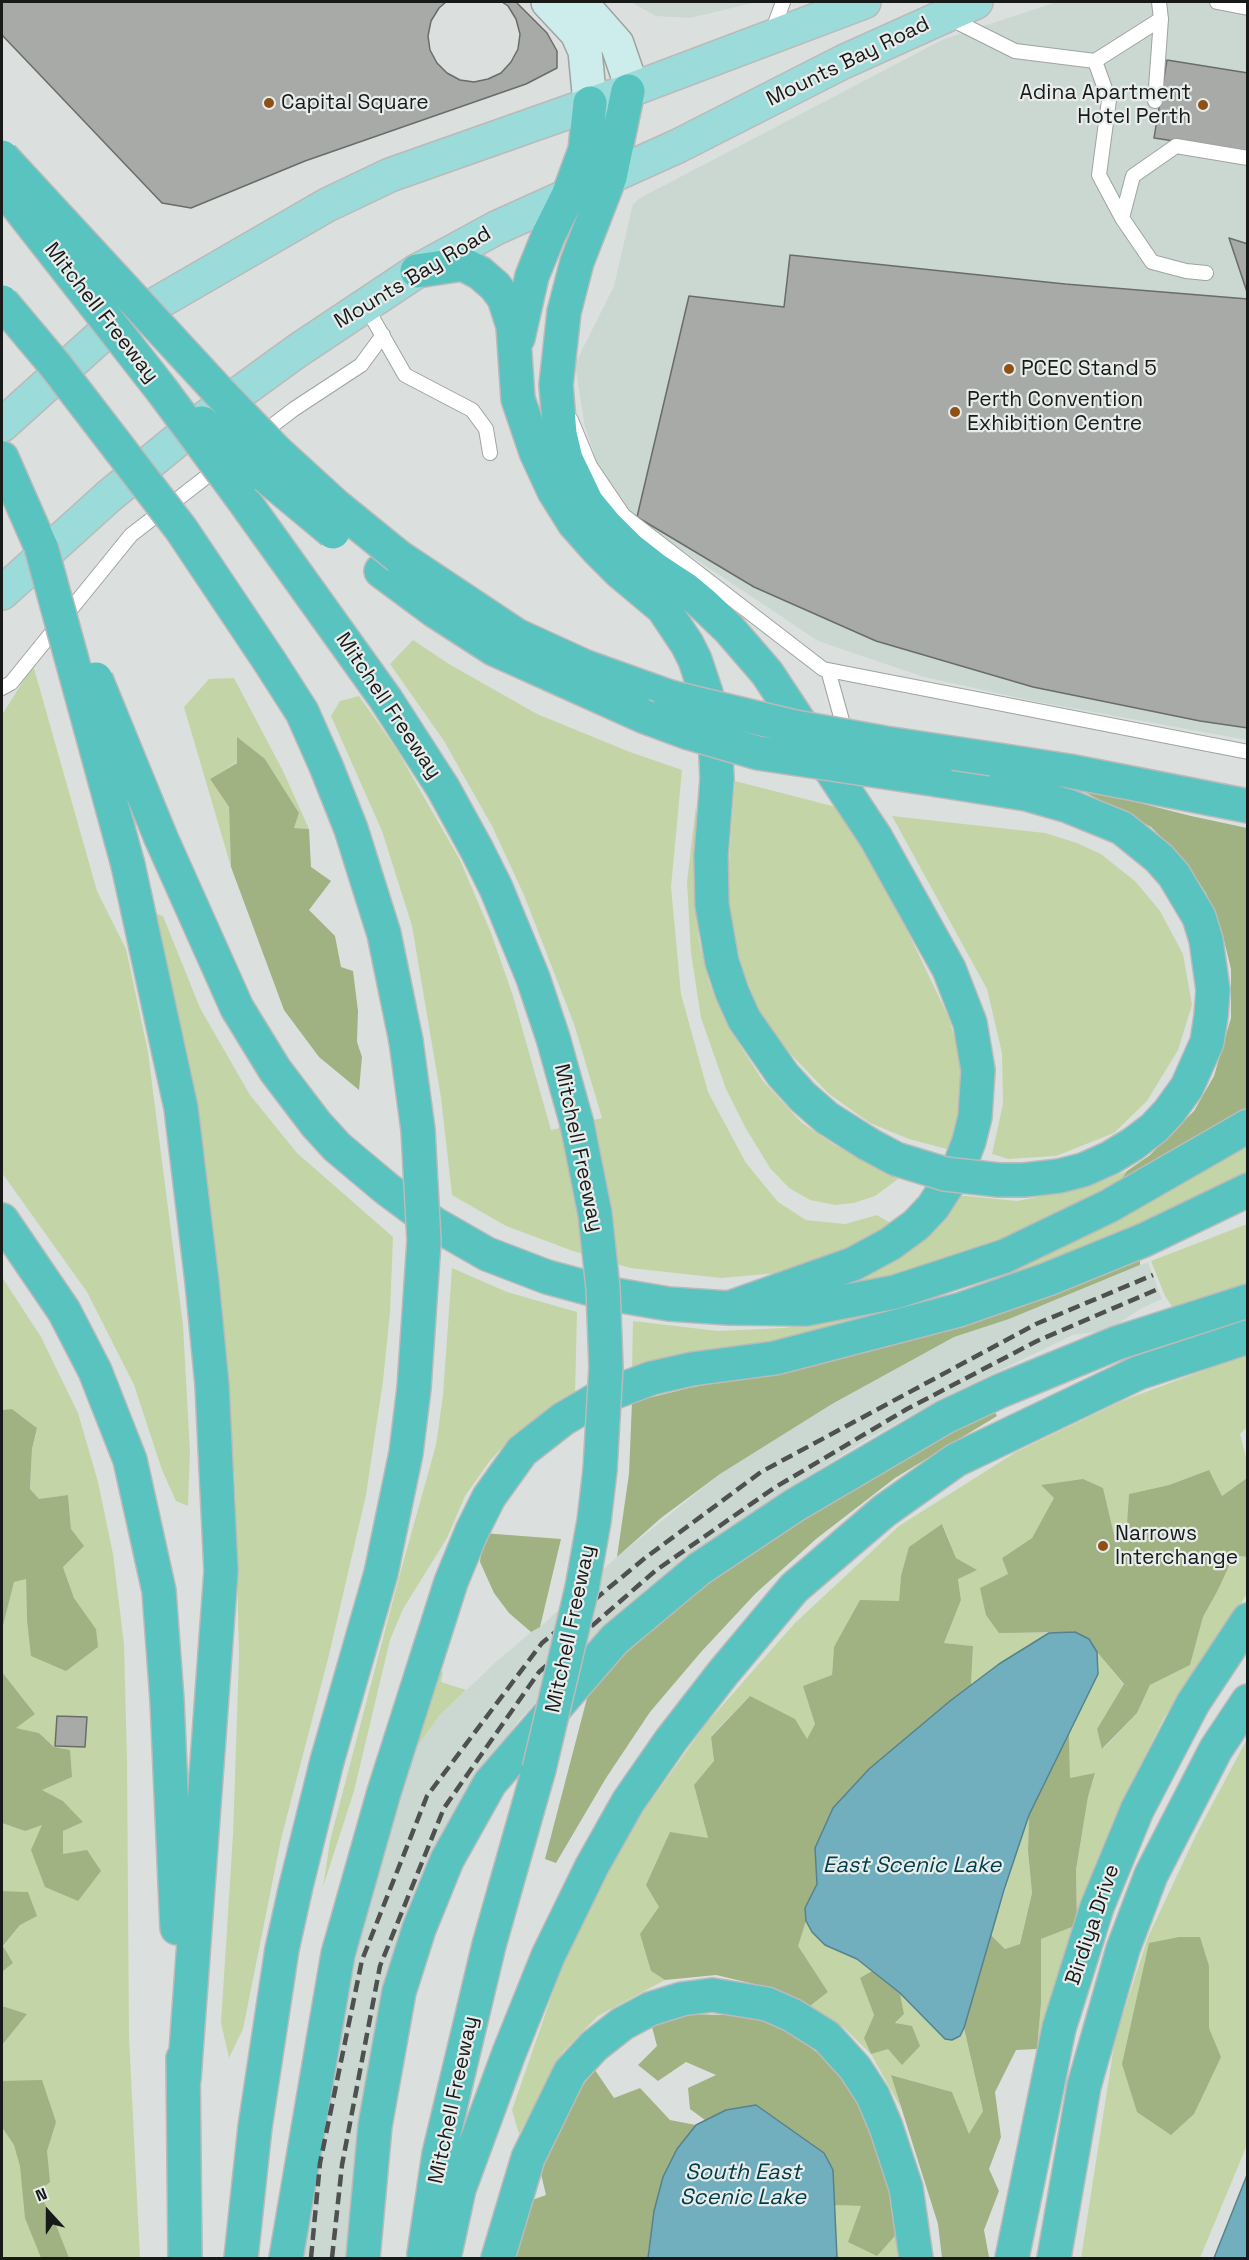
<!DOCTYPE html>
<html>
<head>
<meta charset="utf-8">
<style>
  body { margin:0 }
  #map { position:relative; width:1249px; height:2260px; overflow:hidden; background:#dbe0de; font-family:"Space Grotesk",sans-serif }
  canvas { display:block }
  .frame { position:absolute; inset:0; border:3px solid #181a19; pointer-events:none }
  .north { position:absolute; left:18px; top:2182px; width:60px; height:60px; -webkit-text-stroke:4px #e8edeb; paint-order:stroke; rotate:339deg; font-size:16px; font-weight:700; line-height:24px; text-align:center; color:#181a19 }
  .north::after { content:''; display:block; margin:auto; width:21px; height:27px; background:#181a19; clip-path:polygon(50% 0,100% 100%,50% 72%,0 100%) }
</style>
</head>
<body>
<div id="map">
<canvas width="1249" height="2260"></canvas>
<div class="frame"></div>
<div class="north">N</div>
</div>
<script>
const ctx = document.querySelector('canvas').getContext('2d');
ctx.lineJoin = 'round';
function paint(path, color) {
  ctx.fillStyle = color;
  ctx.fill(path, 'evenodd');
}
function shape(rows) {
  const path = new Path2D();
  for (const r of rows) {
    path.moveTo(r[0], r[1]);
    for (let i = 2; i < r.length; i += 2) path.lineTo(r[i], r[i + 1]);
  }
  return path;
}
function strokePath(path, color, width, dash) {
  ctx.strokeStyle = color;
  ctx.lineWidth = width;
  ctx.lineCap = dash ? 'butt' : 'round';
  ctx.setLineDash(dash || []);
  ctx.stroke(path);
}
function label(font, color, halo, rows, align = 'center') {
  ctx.font = font + ' "Space Grotesk",sans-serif';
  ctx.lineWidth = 4.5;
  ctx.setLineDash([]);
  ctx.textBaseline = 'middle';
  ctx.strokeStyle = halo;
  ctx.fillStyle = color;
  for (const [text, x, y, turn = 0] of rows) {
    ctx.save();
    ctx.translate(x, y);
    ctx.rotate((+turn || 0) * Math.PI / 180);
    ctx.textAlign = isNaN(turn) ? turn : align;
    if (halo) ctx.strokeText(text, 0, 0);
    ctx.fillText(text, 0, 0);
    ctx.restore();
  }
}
const built = shape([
  [631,2,757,2,690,18,656,16],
  [1057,2,1247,2,1247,740,1038,702,924,677,818,641,634,518,602,477,585,427,575,364,614,286,633,204,640,198,944,39],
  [1148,1262,1162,1299,1140,1309,1118,1324,1102,1331,1073,1335,943,1398,868,1439,784,1491,721,1534,671,1572,608,1626,518,1721,443,1834,407,1919,354,2183,346,2258,295,2258,356,1928,412,1754,439,1716,496,1662,531,1632,540,1627,617,1557,720,1474,832,1404,954,1337,1009,1319]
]);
const green = shape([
  [413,640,449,664,537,714,630,752,682,770,671,887,681,994,708,1092,746,1163,778,1202,806,1220,845,1224,877,1215,897,1227,854,1247,778,1273,721,1278,630,1268,573,1251,506,1226,452,1195,441,1098,412,926,382,831,331,716,340,701,359,696,397,750,460,860,491,933,513,996,551,1130,602,1118,574,1024,524,895,492,826,444,741,390,664],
  [33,665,97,891,126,949,148,1052,183,1325,190,1452,188,1506,176,1501,162,1470,134,1385,87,1292,2,1173,2,715],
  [234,678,283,771,309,829,294,828,299,813,265,759,237,762,210,779,229,807,231,867,184,707,209,679],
  [735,781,840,808,907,930,949,1018,965,1077,954,1151,909,1139,870,1123,829,1094,780,1043,759,1011,743,970,732,930,727,887],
  [696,805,696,906,699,940,709,982,727,1025,763,1081,801,1122,833,1144,898,1179,875,1196,854,1203,835,1205,810,1200,789,1188,770,1168,745,1127,726,1089,701,1018,691,953,687,882],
  [892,816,1045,833,1077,843,1101,854,1136,882,1160,911,1183,954,1192,1005,1178,1050,1147,1101,1114,1133,1056,1156,1008,1159,992,1154,1003,1104,1002,1053,987,989],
  [151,912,163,916,200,1008,250,1095,297,1153,393,1237,390,1313,383,1381,366,1495,329,1655,281,1839,243,2029,229,2058,221,2023,233,1834,239,1657,235,1482,218,1294],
  [1247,1142,1247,1183,1141,1233,869,1327,632,1370,633,1321,718,1331,784,1328,872,1315,937,1299,995,1278,1062,1247,1130,1212],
  [1127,1171,1121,1180,1055,1216,992,1247,920,1275,809,1295,956,1195,1017,1201,1087,1187],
  [1247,1224,1247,1288,1175,1311,1165,1296,1151,1261],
  [452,1268,507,1292,577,1312,575,1395,547,1410,513,1435,489,1462,465,1496,447,1538,403,1609,390,1640,354,1791,323,1887,330,1841,398,1581,436,1445,443,1395],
  [2,1277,41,1337,78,1413,98,1482,113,1554,124,1644,127,1759,129,2037,140,2258,2,2258,2,2045,26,2014,2,2006,2,1972,13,1963,3,1947,20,1925,28,1892,2,1891,2,1823,25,1831,42,1824,63,1854,63,1831,83,1822,63,1801,41,1790,54,1747,39,1733,15,1728,35,1714,2,1672,2,1630,14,1582,26,1578,27,1620,96,1629,74,1598,63,1567,71,1529,68,1495,39,1500,30,1489,32,1449,37,1428,12,1409,2,1410],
  [1247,1354,1247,1427,1240,1434,1247,1461,1247,1478,1222,1496,1209,1470,1169,1485,1129,1494,1127,1539,1114,1536,1041,1485,1055,1498,1032,1538,1002,1558,1008,1574,999,1632,1049,1633,999,1664,971,1685,973,1646,944,1643,961,1600,958,1578,976,1570,956,1558,943,1525,901,1576,899,1602,834,1647,832,1675,815,1724,807,1740,750,1696,711,1736,714,1761,702,1813,708,1838,659,1907,651,1971,665,1980,598,2016,563,2052,519,2134,512,2110,570,1943,639,1817,706,1724,795,1623,899,1526,1016,1452,1122,1401],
  [1234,1554,1247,1557,1247,1594,1164,1718,1113,1821,1037,2049,1041,2004,1041,1939,1077,1924,1076,1870,1088,1797,1095,1774,1070,1779,1069,1733,1098,1674,1097,1652,1124,1685,1097,1729,1103,1749,1137,1713,1150,1685,1190,1665,1203,1617,1218,1590],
  [431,1668,443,1672,441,1682,466,1690,439,1716,412,1754],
  [1247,1739,1247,2145,1200,2258,1081,2258,1115,2039,1148,1937,1197,1833],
  [1149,1943,1209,1966,1209,2028,1221,2058],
  [1029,1815,1028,1851,1032,1893,1020,1944,1005,1949,991,1935],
  [806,1921,812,1932,825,1945,857,1959,872,1971,861,1979,874,2015,864,2038,895,2024,904,2014,900,1993,945,2039,960,2036,964,2028,983,2111,969,2135,952,2092,892,2075,901,2108,871,2054,843,2027,810,2006,828,1992,797,1946],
  [834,2205,862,2206,902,2228,902,2258,837,2258]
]);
const forest = shape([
  [237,737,265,759,299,813,294,828,309,829,311,867,331,881,309,910,335,936,341,967,353,971,358,1011,357,1042,362,1057,359,1090,319,1057,284,1010,231,867,229,807,210,779,237,763],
  [1073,786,1191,816,1247,828,1247,1113,1121,1180,1127,1171,1150,1155,1194,1111,1214,1076,1231,1018,1231,969,1222,932,1206,893,1183,859,1151,827],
  [1140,1254,1140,1265,1009,1319,954,1337,832,1404,720,1474,661,1518,617,1557,629,1474,632,1402,689,1388,815,1363],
  [991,1405,997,1416,895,1478,816,1539,756,1593,701,1652,650,1712,606,1778,556,1863,545,1859,591,1683,660,1624,655,1614,686,1588],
  [12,1409,37,1428,32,1449,30,1489,39,1499,68,1495,71,1529,84,1546,63,1567,74,1598,96,1629,98,1647,66,1671,31,1656,27,1620,26,1579,14,1582,2,1630,2,1410],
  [1209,1470,1222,1496,1247,1478,1247,1557,1234,1555,1218,1590,1203,1617,1190,1665,1150,1685,1137,1713,1102,1749,1097,1729,1124,1684,1097,1652,1089,1639,1075,1632,999,1633,986,1615,980,1588,1008,1574,1002,1558,1032,1538,1054,1498,1041,1485,1083,1479,1103,1488,1114,1535,1126,1539,1129,1494,1169,1485],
  [942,1524,956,1558,977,1570,958,1579,961,1600,944,1643,973,1646,971,1685,869,1769,833,1808,815,1848,817,1884,805,1908,806,1921,798,1946,828,1992,810,2006,767,1987,716,1975,665,1980,651,1971,640,1934,659,1907,646,1885,670,1832,708,1838,694,1785,714,1761,711,1737,750,1696,795,1719,807,1739,815,1724,803,1686,832,1675,834,1647,860,1600,899,1601,901,1576,909,1547],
  [483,1533,561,1539,540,1627,531,1632,509,1613,494,1593,480,1562],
  [2,1672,35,1714,16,1728,39,1733,54,1747,70,1750,72,1777,42,1790,63,1801,83,1822,63,1831,63,1854,87,1850,101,1871,78,1901,45,1887,31,1850,42,1825,25,1831,2,1823],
  [1069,1733,1070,1778,1095,1773,1088,1797,1076,1870,1077,1925,1041,1939,1041,2004,1037,2049,1016,2050,995,2092,1001,2137,989,2169,999,2191,984,2230,989,2257,942,2258,938,2224,891,2075,952,2092,969,2134,983,2111,964,2028,970,2002,991,1935,1005,1949,1020,1944,1032,1893,1028,1851,1029,1815],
  [2,1891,28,1892,37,1916,20,1925,3,1946,13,1963,2,1972],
  [1179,1937,1200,1937,1209,1966,1209,2028,1221,2057,1194,2114,1171,2135,1137,2112,1122,2064,1149,1943],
  [872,1971,900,1993,904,2014,895,2023,912,2026,920,2046,902,2065,888,2049,871,2054,864,2038,874,2015,860,1978],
  [2,2006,27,2014,2,2045],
  [745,2011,794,2035,836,2067,860,2102,891,2173,902,2228,877,2256,848,2242,861,2206,834,2205,833,2170,726,2110,705,2120,690,2109,688,2088,716,2075,686,2062,658,2081,638,2065,657,2046,651,2023,687,2014,721,2015],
  [595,2070,614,2098,640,2088,670,2120,696,2125,677,2149,649,2246,648,2258,515,2258,524,2203,546,2195,535,2149,565,2107],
  [42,2080,56,2122,47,2151,50,2182,38,2192,54,2220,69,2258,41,2258,25,2218,20,2166,14,2145,2,2127,2,2081]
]);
const water = shape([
  [1075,1632,1089,1639,1097,1652,1098,1674,1029,1815,1004,1890,964,2028,960,2036,952,2040,945,2039,900,1993,857,1959,825,1945,812,1932,806,1921,805,1908,817,1884,815,1848,833,1808,869,1769,950,1701,999,1664,1049,1633,1075,1632],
  [756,2105,824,2153,833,2170,837,2258,648,2258,654,2211,663,2177,677,2149,696,2125,726,2110,756,2105],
  [1247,2174,1247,2258,1214,2258,1247,2175,1247,2174]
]);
const building = shape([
  [2,2,516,2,547,33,557,51,557,68,526,84,305,161,191,208,162,203,2,35,2,2],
  [446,2,502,2,508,6,516,19,520,34,518,49,511,62,501,73,488,79,474,82,460,80,447,73,437,63,430,50,428,36,431,21,439,8,446,2],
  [1167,60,1248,73,1248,152,1154,138,1167,60],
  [1229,238,1248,244,1248,295,1229,238],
  [790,255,1065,284,1248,299,1248,728,1200,721,1033,687,876,641,754,587,637,517,689,296,784,307,790,255],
  [57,1716,87,1717,85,1747,55,1746,57,1716]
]);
const lane = shape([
  [1217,2,1248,8],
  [949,18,1015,51,1095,61],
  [1161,19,1095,61,1109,100,1099,175,1122,218,1152,262,1186,271,1206,273],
  [772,32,783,2],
  [1155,101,1161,19,1159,2],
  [1122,218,1133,176,1176,146,1248,158],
  [365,305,405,375,472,410,486,429,490,453],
  [571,420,590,466,623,515,823,669,1248,752],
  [260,435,294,409,361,365,383,335],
  [828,670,846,735],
  [2,688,11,683,131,535,219,467]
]);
const secondary = shape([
  [548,2,577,33,585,51,590,103],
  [580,2,617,44,628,76,628,91]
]);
const primary = shape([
  [2,425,102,335,327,205,390,175,628,91,864,2],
  [2,593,109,496,198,423,297,351,417,271,496,228,678,146,843,62,976,2]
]);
const highway = shape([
  [628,91,610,177,577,262,564,312,556,385,560,434,566,459,587,503,606,526,629,549,653,568,685,589,703,604,729,629,767,673,876,838,949,969,970,1023,978,1070,975,1117,969,1141,960,1165,933,1207,916,1225,890,1244,853,1264,729,1308],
  [417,271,463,264,480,273,495,286,504,298,513,326,518,399,536,452,554,491,574,523,598,550,620,572,663,608,687,644,695,660,706,693,715,733,717,779,711,856,712,905,722,962,732,992,744,1019,783,1075,803,1097,827,1118,868,1144],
  [518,338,532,276,549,234,568,196,585,150,590,103],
  [2,458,41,547],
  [239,494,385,698,443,788,477,850,496,888,533,978,553,1038,577,1124],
  [399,557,516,635,586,667,670,697],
  [381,571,435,611,494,649,643,716],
  [270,662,302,712,326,766,351,829,384,934,406,1041],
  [992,759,1069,771,1248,806],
  [938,780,1026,794,1068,806,1122,828,1159,858,1174,875,1199,917,1206,940,1213,990,1211,1016,1207,1042,1187,1087,1169,1112,1154,1128,1133,1144,1110,1158,1083,1170,1059,1176],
  [161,838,237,1008,275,1070,316,1124,337,1147,387,1189,433,1223,487,1254,547,1277,610,1294,669,1304,729,1308,806,1309,895,1292,1005,1256,1109,1206,1248,1126],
  [128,865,181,1108,202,1282,212,1385,221,1571,184,2079],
  [2,1220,64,1311,95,1371,130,1460,159,1591,167,1700,177,1928],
  [582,1588,594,1521,600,1470],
  [183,2058,185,2258],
  [424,2254,439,2154,489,1945,539,1769],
  [241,2258,255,2127,282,1949,296,1886,327,1761,381,1573,406,1453,414,1388],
  [286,2258,338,1954,384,1792,451,1582,472,1531,489,1497,522,1451,563,1419,599,1398,652,1378,692,1369,775,1358,959,1310,1048,1279,1144,1240,1248,1190],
  [363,2258,375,2126,399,1992,419,1929,447,1860,490,1783,615,1639,699,1569,795,1505,945,1417,1000,1391,1117,1343,1248,1301],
  [444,2258,459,2189,509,2053,548,1956,592,1866,628,1802,671,1740,723,1673,794,1588,884,1511,956,1460,1138,1373,1248,1337],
  [498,2258,528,2158,570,2072,594,2046,622,2024,650,2009,682,1999,712,1995,767,2004,792,2015,827,2037,855,2068,873,2096,886,2127,906,2188,916,2258],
  [1012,2258,1059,2028,1097,1907,1137,1810,1193,1703,1248,1620],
  [1054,2258,1084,2086,1123,1949,1151,1875,1216,1749,1248,1701]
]);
const rail = shape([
  [311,2258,320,2163,362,1960,427,1796,542,1643,645,1558,761,1472,1036,1324,1153,1275],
  [332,2258,342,2165,380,1966,444,1808,539,1672,655,1571,774,1488,907,1409,1037,1341,1158,1289]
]);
const highwayBridge = shape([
  [2,157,220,393,276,451,335,505,399,557],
  [2,186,161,389,239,494],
  [2,302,55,365,181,529,270,662],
  [202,423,333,532],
  [41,547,128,865],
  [96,679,161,838],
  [670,697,795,727,885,743,992,759],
  [643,716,689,733,758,753,938,780],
  [406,1041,418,1130,424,1241,414,1388],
  [577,1124,595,1214,603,1288,606,1367,600,1470],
  [868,1144,896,1159,945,1174,999,1180,1024,1180,1059,1176],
  [539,1769,582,1588]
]);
const markers = [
  [269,103,6,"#8f5017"],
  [1203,105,6,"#8f5017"],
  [1009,369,6,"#8f5017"],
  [955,412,6,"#8f5017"],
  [1103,1546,6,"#8f5017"]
];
const streetNames = [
  ["Mounts Bay Road",848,62,-26],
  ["Mounts Bay Road",413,278,-31],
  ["Mitchell Freeway",101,313,52],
  ["Mitchell Freeway",388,706,56],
  ["Mitchell Freeway",578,1148,78],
  ["Mitchell Freeway",571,1629,-78],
  ["Birdiya Drive",1093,1925,-71],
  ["Mitchell Freeway",454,2100,-78]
];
const poiNames = [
  ["Adina Apartment",1191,93,"right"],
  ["Hotel Perth",1191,117,"right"],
  ["Capital Square",281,103],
  ["PCEC Stand 5",1021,369],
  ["Perth Convention",967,400],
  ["Exhibition Centre",967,424],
  ["Narrows",1115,1534],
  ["Interchange",1115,1558]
];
const waterNames = [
  ["East Scenic Lake",912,1866],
  ["South East",743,2173],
  ["Scenic Lake",743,2198]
];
paint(built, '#cbd8d2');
paint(green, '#c3d5a6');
paint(forest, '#a0b182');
paint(water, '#71afbe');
strokePath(water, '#56828c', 1.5);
paint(building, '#a7aaa7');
strokePath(building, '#6a6c6a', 1.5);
strokePath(lane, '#9ea3a1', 16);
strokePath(secondary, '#9ea3a1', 36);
strokePath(primary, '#bababa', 36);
strokePath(highway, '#bababa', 36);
strokePath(lane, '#fff', 14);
strokePath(secondary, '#cdedec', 33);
strokePath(primary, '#9bdbd9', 33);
strokePath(highway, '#58c3bf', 33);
strokePath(rail, '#4e5150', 4.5, [12, 6]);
strokePath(highwayBridge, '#bababa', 36, []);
strokePath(highwayBridge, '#58c3bf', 33);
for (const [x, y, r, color] of markers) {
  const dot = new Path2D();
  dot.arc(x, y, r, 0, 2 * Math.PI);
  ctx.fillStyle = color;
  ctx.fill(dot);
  strokePath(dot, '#e8edeb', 2);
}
label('21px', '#181a19', '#e8edeb', streetNames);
label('21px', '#181a19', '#e8edeb', poiNames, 'left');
label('italic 22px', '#003c47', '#e8edeb', waterNames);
</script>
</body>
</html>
